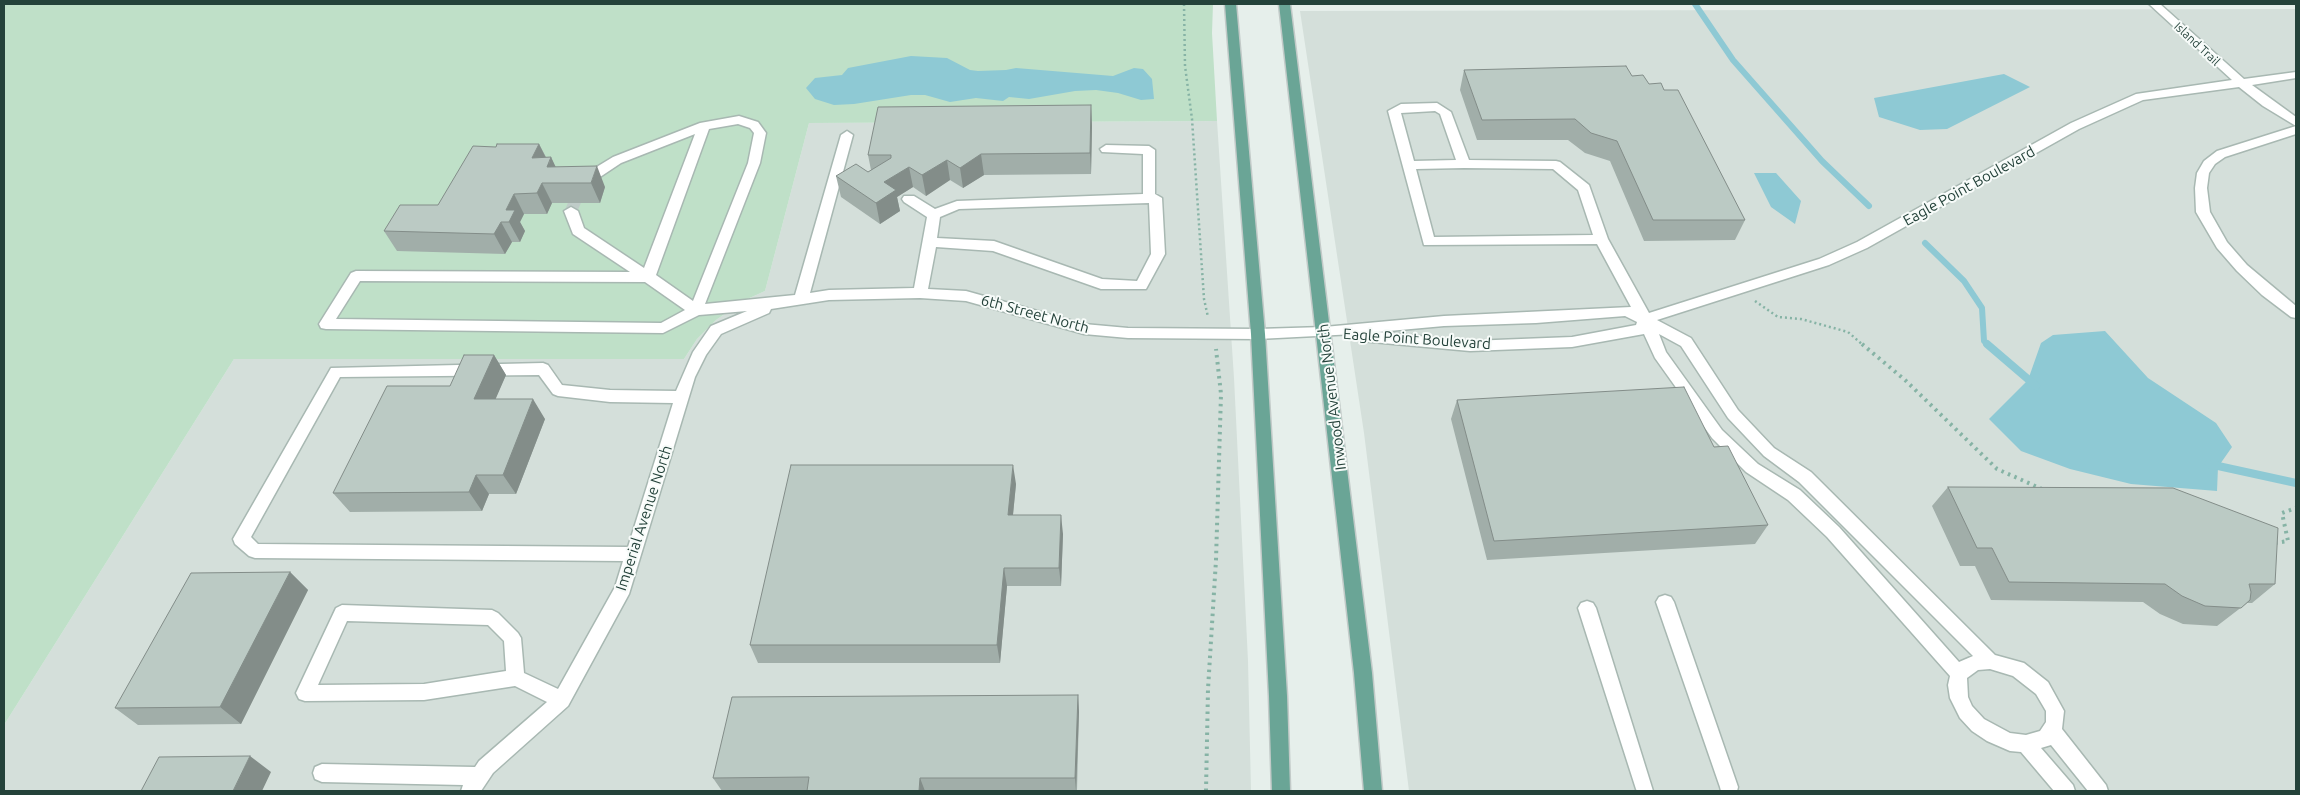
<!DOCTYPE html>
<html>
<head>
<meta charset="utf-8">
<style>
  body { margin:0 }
  #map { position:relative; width:2300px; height:795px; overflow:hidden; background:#e6efeb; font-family:Ubuntu,sans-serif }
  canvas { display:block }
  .frame { position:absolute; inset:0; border:5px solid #24423a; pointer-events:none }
</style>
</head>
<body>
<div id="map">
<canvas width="2300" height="795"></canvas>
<div class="frame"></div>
</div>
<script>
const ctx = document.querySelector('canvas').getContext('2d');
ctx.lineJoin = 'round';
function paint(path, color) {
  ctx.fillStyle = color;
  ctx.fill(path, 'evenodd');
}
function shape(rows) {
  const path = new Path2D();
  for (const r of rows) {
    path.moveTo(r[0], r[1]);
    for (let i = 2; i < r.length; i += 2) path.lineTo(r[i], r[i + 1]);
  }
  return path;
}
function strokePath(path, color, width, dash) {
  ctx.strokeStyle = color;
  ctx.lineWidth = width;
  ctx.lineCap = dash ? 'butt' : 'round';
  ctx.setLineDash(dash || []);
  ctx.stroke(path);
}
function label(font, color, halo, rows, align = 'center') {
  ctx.font = font + ' Ubuntu,sans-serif';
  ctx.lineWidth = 4;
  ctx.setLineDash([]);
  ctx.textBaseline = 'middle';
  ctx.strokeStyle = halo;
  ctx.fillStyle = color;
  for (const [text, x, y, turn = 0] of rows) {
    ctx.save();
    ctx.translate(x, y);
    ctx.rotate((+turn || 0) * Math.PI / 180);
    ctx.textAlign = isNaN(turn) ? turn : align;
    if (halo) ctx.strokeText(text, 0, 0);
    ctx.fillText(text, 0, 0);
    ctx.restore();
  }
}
const built = shape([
  [2296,9,2296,791,1409,791,1364,433,1300,11],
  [1217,121,1234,378,1248,661,1251,791,4,791,4,725,234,359,684,359,697,339,716,320,743,301,765,291,809,123]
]);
const green = shape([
  [4,4,1213,4,1212,33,1217,121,809,123,765,291,743,301,716,320,697,339,684,359,234,359,4,725]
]);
const water = shape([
  [911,56,947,58,970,70,978,71,1006,70,1016,68,1113,76,1134,68,1143,69,1152,79,1154,99,1141,100,1118,93,1096,90,1075,91,1029,99,1009,97,1003,101,976,98,950,102,925,95,911,95,854,104,834,105,815,99,806,88,815,78,842,75,848,68],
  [2004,74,2030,87,1947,129,1920,130,1879,117,1874,98],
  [1754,173,1776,173,1801,201,1795,224,1771,207],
  [2105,331,2148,378,2216,423,2232,447,2218,467,2217,491,2131,484,2070,469,2021,451,1989,419,2028,380,2041,343,2053,335]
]);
const streamFar1 = shape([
  [1695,4,1733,60,1822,161,1869,206],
  [1925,243,1964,281,1982,308,1984,341,1988,345]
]);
const stream = shape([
  [1987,344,2036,386],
  [2209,464,2296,483]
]);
const minorTunnel = shape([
  [571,211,579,192]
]);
const pathFar1 = shape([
  [1184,4,1185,66,1192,119,1204,299,1208,317],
  [1755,301,1778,317,1801,319,1848,332,1863,345]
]);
const path = shape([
  [1862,344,1905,380,1997,469,2042,489],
  [2275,543,2288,541,2282,513,2296,508],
  [1206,791,1208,689,1216,560,1221,394,1216,349]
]);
const minor = shape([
  [2149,4,2160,4,2244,79,2296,72,2296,78,2252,85,2296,117,2296,126,2263,106,2239,87,2143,100,2079,129,1867,248,1829,265,1657,320,1691,338,1738,410,1774,448,1811,472,1995,655,2024,663,2048,682,2064,711,2062,729,2106,785,2108,791,2088,791,2051,745,2041,748,2073,785,2075,791,2054,791,2021,752,2010,751,1987,741,1972,731,1960,718,1950,698,1948,685,1950,676,1827,537,1788,500,1746,472,1712,438,1655,358,1644,334,1572,347,1470,351,1361,341,1356,340,1355,334,1258,339,1128,338,1084,334,966,301,920,298,829,300,771,309,769,313,721,334,706,355,695,377,629,594,568,706,493,773,481,791,461,791,463,785,322,782,315,779,313,773,315,767,322,764,475,767,479,761,547,702,515,686,424,700,305,701,299,699,296,693,336,608,342,605,492,610,498,613,518,633,521,638,524,673,558,689,615,587,623,561,255,558,249,556,235,544,233,539,331,368,543,363,548,365,562,385,610,390,676,391,693,352,711,326,747,311,699,315,663,333,326,329,321,328,319,324,351,273,356,271,630,272,573,234,564,211,571,207,578,211,584,228,644,268,695,134,621,163,600,177,591,188,581,188,580,185,590,171,613,157,700,123,739,116,758,122,766,133,760,163,705,304,795,295,841,135,847,131,853,135,810,293,829,290,914,288,927,217,904,202,902,199,904,196,914,196,935,209,957,201,1143,194,1143,154,1102,152,1100,149,1106,145,1149,146,1155,150,1155,194,1162,198,1165,254,1146,289,1101,289,993,251,936,247,928,289,966,291,1084,324,1128,328,1258,329,1324,327,1444,316,1631,307,1597,244,1424,245,1388,111,1401,104,1437,103,1451,112,1469,160,1556,161,1560,162,1589,185,1608,239,1649,313,1819,259,1857,242,2071,123,2136,94,2232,80,2149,4],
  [1435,111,1440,114,1456,160,1414,161,1401,113,1435,111],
  [738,124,750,128,754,133,748,163,693,301,656,275,709,129,738,124],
  [1464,168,1553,169,1578,190,1593,235,1434,237,1416,169,1464,168],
  [1149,203,1151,254,1137,281,1102,279,994,241,937,238,940,217,959,209,1149,203],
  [360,281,645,282,685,310,661,323,336,319,360,281],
  [1625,316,1637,322,1636,325,1572,337,1470,341,1378,332,1444,326,1536,323,1625,316],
  [1659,334,1681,346,1728,418,1764,456,1799,482,1973,656,1959,662,1839,527,1800,490,1758,464,1722,430,1666,352,1659,334],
  [539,375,553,394,558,396,610,402,673,403,628,547,258,544,251,537,340,377,539,375],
  [347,621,488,625,504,641,506,671,424,684,318,685,347,621],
  [1990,669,2013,676,2036,694,2046,711,2046,722,2040,731,2026,735,2010,733,1984,719,1972,706,1968,697,1967,678,1978,670,1990,669],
  [2296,126,2296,134,2225,157,2215,164,2209,173,2207,188,2210,212,2227,242,2247,265,2296,306,2296,318,2291,317,2262,295,2237,271,2217,248,2196,212,2195,188,2197,173,2204,161,2217,151,2296,126],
  [1665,595,1671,597,1674,602,1738,787,1737,791,1721,791,1720,787,1656,602,1659,597,1665,595],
  [1587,601,1593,603,1596,608,1653,791,1637,791,1636,789,1578,608,1581,603,1587,601]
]);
const major = shape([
  [1225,4,1236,4,1265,334,1287,696,1290,791,1272,791,1269,696,1251,334,1225,4],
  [1279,4,1290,4,1372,673,1382,791,1364,791,1354,673,1279,4]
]);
const wall = shape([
  [1464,70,1632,76,1649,84,1664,90,1745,220,1735,240,1644,241,1610,161,1585,153,1568,140,1477,140,1460,90],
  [1091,105,1092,126,1091,174,984,175,963,188,950,180,926,196,913,187,897,197,900,211,880,224,841,197,836,176,868,172,871,170,868,155],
  [539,144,546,157,551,157,555,167,605,187,600,203,552,203,547,214,524,214,520,222,525,231,520,242,512,242,505,254,397,251,384,231,438,205,496,147],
  [494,355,506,375,495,399,545,419,516,494,489,494,482,511,350,512,333,493,450,386],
  [1457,400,1714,447,1768,525,1755,544,1487,560,1451,419],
  [1016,484,1013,515,1063,534,1061,586,1007,586,1000,663,758,663,750,645],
  [1948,487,2275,584,2252,603,2247,603,2217,626,2183,624,2160,614,2143,602,1991,600,1975,566,1960,566,1932,506],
  [290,572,308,590,241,724,138,725,115,708],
  [1078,695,1079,712,1077,791,722,791,713,778]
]);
const shadedWall = shape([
  [1091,105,1092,126,1091,174,1090,153],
  [539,144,549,164,551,157,561,178,532,158],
  [981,154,984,175,963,188,960,168],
  [947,160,950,180,926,196,922,175],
  [597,166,605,187,600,203,591,183],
  [909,167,913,187,897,197,900,211,880,224,876,203,884,182],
  [542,183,552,203,547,214,537,193],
  [514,194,524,214,520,222,525,231,520,242,509,222,506,210],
  [501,222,512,242,505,254,494,234],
  [494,355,506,375,487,419,474,399],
  [533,399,545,419,516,494,503,475],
  [1013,465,1016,484,1011,534,1008,515],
  [476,475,489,494,482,511,469,492],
  [1061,515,1063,534,1061,586,1059,568],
  [1004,568,1007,586,1000,663,997,645],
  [290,572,308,590,241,724,220,707],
  [1078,695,1079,712,1076,791,1075,778],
  [250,756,271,772,262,791,233,791],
  [920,778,925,791,919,791]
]);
const building = shape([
  [1626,66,1632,76,1643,75,1649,84,1661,83,1664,90,1678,90,1745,220,1653,220,1617,141,1591,133,1575,119,1482,120,1464,70,1626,66],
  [1091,105,1090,153,981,154,960,168,947,160,922,175,909,167,884,182,896,190,876,203,836,176,856,164,868,172,891,158,891,155,868,155,878,107,1091,105],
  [497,144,539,144,532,158,551,157,547,167,597,166,591,183,542,183,537,193,514,194,506,210,515,210,509,222,501,222,494,234,384,231,400,205,438,205,473,146,496,147,497,144],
  [464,355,494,355,474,399,533,399,503,475,476,475,469,492,333,493,387,386,450,386,464,355],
  [1684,387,1714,447,1728,446,1768,525,1494,541,1457,400,1684,387],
  [791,465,1013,465,1008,515,1061,515,1059,568,1004,568,997,645,750,645,791,465],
  [1948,487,2173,488,2278,528,2275,584,2249,584,2251,592,2250,600,2241,608,2205,606,2182,596,2165,584,2009,582,1992,548,1977,548,1948,487],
  [290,572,220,707,115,708,191,573,290,572],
  [1078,695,1075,778,920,778,919,791,807,791,809,777,713,778,732,697,1078,695],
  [250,756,233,791,141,791,159,757,250,756]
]);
const farStreetnames = [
  ["Island Trail",2197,44,43]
];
const streetNames = [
  ["Eagle Point Boulevard",1969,186,-29],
  ["6th Street North",1035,314,15],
  ["Eagle Point Boulevard",1417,339,4],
  ["Inwood Avenue North",1332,397,-97],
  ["Imperial Avenue North",644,518,-72]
];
paint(built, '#d4dfda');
paint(green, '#bfe0c8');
paint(water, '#8ec9d4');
strokePath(streamFar1, '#8ec9d4', 6);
strokePath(stream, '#8ec9d4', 8);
strokePath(minorTunnel, '#bfccc8', 12, [12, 6]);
strokePath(minor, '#a8b8b2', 3);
strokePath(major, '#c2cac8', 3);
strokePath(pathFar1, '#86b3a5', 2.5, [2, 3]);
strokePath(path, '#86b3a5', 4, [2.5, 4.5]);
paint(minor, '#fff');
paint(major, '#6aa596');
paint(wall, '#a1aea9');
paint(shadedWall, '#838d89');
paint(building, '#bbcac4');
strokePath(building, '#838d89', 1);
label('12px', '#24423a', '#f7fbf9', farStreetnames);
label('15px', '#24423a', '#f7fbf9', streetNames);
</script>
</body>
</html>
